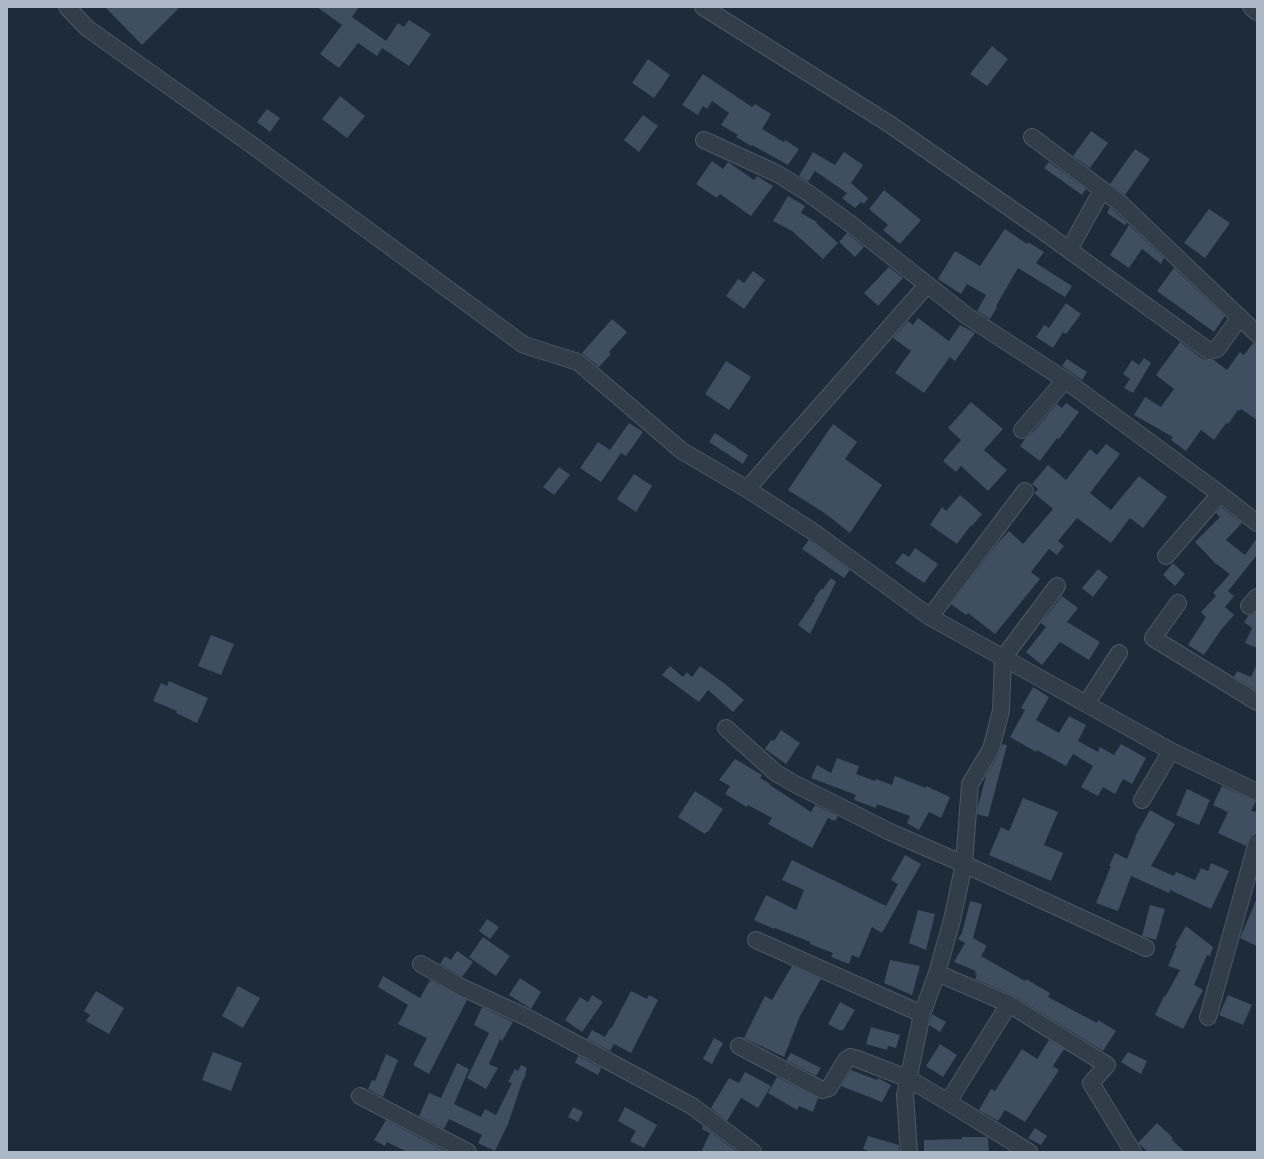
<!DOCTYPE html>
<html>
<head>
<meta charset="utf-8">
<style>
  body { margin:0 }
  #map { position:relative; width:1264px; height:1159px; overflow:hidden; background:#1e2b3a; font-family:Figtree,sans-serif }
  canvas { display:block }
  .frame { position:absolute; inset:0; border:8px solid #adb8c7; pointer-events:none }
</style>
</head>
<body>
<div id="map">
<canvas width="1264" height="1159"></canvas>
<div class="frame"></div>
</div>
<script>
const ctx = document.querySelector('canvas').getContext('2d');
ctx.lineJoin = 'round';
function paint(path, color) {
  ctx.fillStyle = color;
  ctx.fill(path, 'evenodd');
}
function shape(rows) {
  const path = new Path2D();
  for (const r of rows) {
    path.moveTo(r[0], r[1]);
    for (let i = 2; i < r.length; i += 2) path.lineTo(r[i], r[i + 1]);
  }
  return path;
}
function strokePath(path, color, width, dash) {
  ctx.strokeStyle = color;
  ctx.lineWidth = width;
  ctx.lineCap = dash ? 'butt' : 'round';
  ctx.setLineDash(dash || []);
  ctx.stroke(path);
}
const building = shape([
  [105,7,180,7,142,45],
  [317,7,359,7,352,17,386,41,398,23,404,27,409,20,431,34,409,66,382,48,377,56,358,43,339,68,320,54,342,25],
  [992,46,1008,59,987,86,970,74],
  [648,59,670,75,654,98,632,83],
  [703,74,752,107,755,104,771,114,762,129,784,142,785,140,799,149,788,165,752,145,751,146,736,137,738,135,721,125,729,113,712,101,707,109,703,106,698,115,682,105],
  [340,96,365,116,347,138,322,119],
  [267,109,280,118,270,132,257,122],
  [643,115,658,126,639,152,624,140],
  [1091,131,1108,143,1090,168,1073,156],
  [1135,149,1150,159,1125,195,1110,184],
  [813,152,835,165,844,152,863,165,851,183,868,198,864,204,861,202,855,208,842,198,847,193,815,171,808,182,799,176],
  [712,161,723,169,728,162,754,180,757,176,773,186,751,216,720,194,717,198,696,184],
  [1049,162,1086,189,1082,195,1044,168],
  [884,190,921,220,900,244,883,230,888,225,869,209],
  [788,196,805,206,801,213,817,222,816,223,838,243,823,259,792,231,773,221],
  [1110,207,1127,223,1125,225,1107,213],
  [1209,209,1230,223,1205,258,1184,243],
  [1129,225,1164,258,1161,264,1142,249,1129,268,1110,255],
  [1005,229,1027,244,1028,242,1044,252,1036,263,1072,286,1065,297,1018,268,996,306,997,307,990,319,977,311,986,295,967,284,961,294,938,279,955,251,980,266],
  [847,233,864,247,855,257,839,242],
  [889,267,903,278,878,306,864,293],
  [1174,268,1225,316,1214,332,1157,291],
  [753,271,765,280,744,309,726,296,738,279,744,283],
  [1066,303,1081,314,1066,334,1063,332,1053,348,1036,337,1044,325,1049,328],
  [918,318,949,341,960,325,975,333,955,361,950,357,924,393,895,373,911,351,893,338,908,321,913,325],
  [612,319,627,332,609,352,611,354,599,367,582,353],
  [1180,342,1203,359,1208,360,1214,360,1227,370,1240,352,1244,355,1253,343,1257,343,1257,420,1241,409,1239,411,1238,410,1228,424,1226,423,1214,440,1201,430,1186,451,1171,440,1173,437,1134,415,1145,397,1161,407,1174,389,1156,375],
  [1144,358,1151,363,1133,393,1124,388,1130,379,1123,374,1132,360,1139,365],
  [1067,359,1087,372,1082,380,1062,366],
  [726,361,751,377,729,410,705,394],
  [971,402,1003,429,984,450,1007,470,988,491,961,466,956,472,943,461,961,440,948,428],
  [1066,403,1079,412,1059,439,1057,438,1040,461,1020,446,1025,439,1034,431,1057,404,1062,408],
  [629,423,643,432,626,456,621,453,601,482,580,468,598,442,610,450],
  [833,424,857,442,845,459,882,485,850,533,826,514,788,490],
  [715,433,748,455,743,464,709,442],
  [1106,444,1120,454,1090,493,1111,510,1139,476,1167,497,1143,528,1130,518,1111,543,1077,518,1058,541,1064,546,1057,555,1049,549,1031,572,1040,579,995,634,968,613,966,615,951,604,997,544,1009,531,1023,544,1053,509,1034,493,1038,489,1032,484,1048,465,1066,480,1090,449,1097,455],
  [559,467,570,475,554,495,543,487],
  [634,474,652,486,636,512,617,499],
  [960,495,982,514,972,526,971,525,957,544,930,525,942,507,946,511],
  [1221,507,1242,523,1226,540,1245,555,1257,538,1257,555,1228,591,1234,596,1225,607,1234,615,1221,630,1204,655,1188,645,1206,617,1201,612,1216,596,1213,593,1230,574,1215,563,1195,542,1220,517,1216,513],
  [809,540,850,570,844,578,802,549],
  [915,548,938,564,924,583,895,563,903,553,909,557],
  [1173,563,1185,574,1175,586,1163,575],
  [1098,569,1108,577,1093,597,1082,588],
  [831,578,836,582,810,634,798,625,815,600,814,599,821,589,822,590],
  [1062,596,1078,608,1067,622,1100,642,1089,660,1060,642,1042,665,1026,652,1046,627,1041,623],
  [1257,611,1257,648,1245,643,1252,628,1244,622,1249,615,1252,615],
  [211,635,234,644,221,675,198,666],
  [1257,664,1257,691,1234,677,1237,671,1251,677],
  [670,666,683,677,687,672,692,677,700,666,725,684,744,700,733,712,708,690,699,702,662,675],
  [169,681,208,698,197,723,176,713,177,711,153,701,161,683,167,686],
  [1033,687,1049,697,1036,720,1059,733,1069,716,1086,725,1078,741,1098,752,1100,747,1114,755,1121,744,1146,758,1132,784,1123,779,1115,794,1103,787,1098,796,1081,787,1093,766,1073,754,1066,766,1037,750,1036,752,1010,737,1025,710,1021,708],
  [781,730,800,743,786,764,765,749,771,740,774,741],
  [1002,744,1007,745,988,817,977,814,978,806,986,776,999,754],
  [837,758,859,766,856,774,875,781,876,779,892,785,895,776,926,788,926,786,950,797,941,818,929,812,919,830,907,823,910,816,877,804,876,808,854,800,856,795,811,778,817,765,831,773],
  [735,759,762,775,760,778,770,784,770,785,811,812,815,805,838,816,835,821,828,818,812,848,768,824,772,818,748,805,747,807,725,794,730,786,719,780],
  [1222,786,1256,801,1251,811,1257,812,1257,833,1250,836,1246,846,1218,833,1228,812,1213,805],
  [1187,789,1210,800,1199,825,1176,815],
  [695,791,723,809,708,832,706,832,705,834,678,817],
  [1023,798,1058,812,1044,845,1063,853,1051,881,989,855,1001,827,1009,831],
  [1150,810,1175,824,1151,866,1174,876,1176,872,1195,880,1201,868,1208,871,1211,863,1229,871,1211,909,1170,890,1169,893,1131,876,1118,911,1096,903,1111,866,1109,866,1115,853,1127,859,1136,837,1135,837],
  [905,855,921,864,882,933,872,927,859,958,852,955,849,964,831,957,833,953,810,944,810,942,775,928,774,929,754,920,766,895,796,910,804,890,782,880,792,860,886,906,898,884,891,880],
  [1257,898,1257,946,1240,938],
  [970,901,982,904,973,938,987,946,981,956,1025,981,1026,979,1050,993,1048,997,1097,1023,1098,1020,1116,1031,1103,1051,1014,996,975,979,977,975,975,974,976,971,954,962,965,943,958,939,962,933],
  [1150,905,1165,909,1156,940,1142,936],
  [918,910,935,914,926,950,909,943],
  [487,919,499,927,490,939,479,931],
  [1186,926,1213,947,1210,956,1207,955,1194,985,1203,990,1183,1029,1155,1015,1164,996,1165,997,1180,970,1168,966,1177,945,1175,945],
  [483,937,510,956,496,976,469,957],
  [457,951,473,962,462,977,440,964,445,956,451,960],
  [890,960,920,966,912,995,884,983],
  [792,966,821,979,800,1016,784,1057,744,1038,765,996,772,1000],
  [383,976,420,998,430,980,467,1000,429,1074,413,1065,427,1038,398,1024,408,1005,378,987],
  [520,978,541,992,531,1009,509,995],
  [238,986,260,998,243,1028,222,1016],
  [96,991,124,1008,109,1034,86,1021,90,1015,84,1011],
  [631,991,647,999,649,995,658,1000,631,1053,614,1044,610,1051,587,1039,592,1030,605,1037,610,1028,611,1029],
  [592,995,603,1002,582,1032,565,1020,580,997,588,1002],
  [1228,995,1252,1005,1243,1025,1219,1015],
  [840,1002,855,1010,843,1030,839,1030,828,1024],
  [482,1007,513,1022,502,1041,500,1039,489,1064,498,1068,486,1089,467,1078,489,1033,474,1025],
  [932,1014,946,1022,940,1032,929,1025],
  [871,1027,900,1035,896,1048,888,1046,887,1050,866,1044],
  [714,1038,723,1043,712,1064,703,1059],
  [1049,1040,1064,1049,1053,1066,1059,1070,1025,1122,1005,1110,998,1121,979,1110,991,1089,995,1091,1022,1049,1037,1059],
  [940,1044,957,1055,943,1077,926,1066],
  [213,1052,242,1063,231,1091,202,1080],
  [1128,1052,1147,1061,1141,1074,1121,1062],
  [791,1053,821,1068,816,1076,786,1060],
  [386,1054,398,1060,383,1097,368,1089,372,1080,375,1081],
  [578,1056,601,1068,598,1075,575,1063],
  [457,1063,469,1069,454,1104,481,1117,485,1109,496,1115,512,1083,508,1082,515,1069,518,1071,521,1065,527,1068,525,1074,526,1075,522,1082,508,1124,495,1151,478,1143,482,1135,449,1119,444,1129,419,1116,429,1093,441,1098],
  [851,1070,877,1080,878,1078,891,1085,882,1102,841,1086],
  [745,1072,771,1086,758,1108,741,1098,727,1121,711,1108,729,1078,739,1083],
  [777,1077,818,1098,813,1112,799,1106,797,1110,768,1093],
  [573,1107,583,1112,578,1122,568,1117],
  [625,1107,657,1125,644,1148,630,1141,636,1131,618,1121],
  [386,1120,447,1152,407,1152,387,1142,385,1146,374,1140],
  [1157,1123,1173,1138,1171,1139,1185,1152,1148,1152,1139,1144,1138,1143],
  [703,1126,737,1152,701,1152,710,1133,702,1129],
  [1035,1128,1047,1136,1041,1145,1028,1138],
  [868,1136,899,1145,899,1152,871,1152,863,1149],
  [962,1137,987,1137,988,1138,989,1152,924,1152,924,1140,962,1139]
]);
const street = shape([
  [67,7,87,28,252,145,524,345,578,362,682,451,747,489,812,531,930,617,1171,751,1257,792],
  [703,7,888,123,1040,229,1209,351,1217,349,1240,317],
  [1251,7,1257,12],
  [1032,137,1120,203,1257,334],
  [704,140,778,174,808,193,848,222,967,316,1065,380,1220,494,1257,523],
  [1069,250,1102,190],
  [1022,430,1065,380],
  [747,489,927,285],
  [1166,556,1220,494],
  [1178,603,1153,638,1257,702],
  [1249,606,1257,597],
  [930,617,1025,491],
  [1086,704,1119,653],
  [726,728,776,773,795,784,890,832,964,864,1146,948],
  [1142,800,1171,751],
  [756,940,922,1014],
  [421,964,461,987,528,1018,692,1106,753,1152],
  [937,973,1009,1004,1107,1065,1091,1083,1133,1152],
  [1208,1017,1257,842],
  [739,1046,822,1090,829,1088,846,1060,850,1057,855,1058,909,1079,948,1102,1029,1152],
  [360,1096,468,1152],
  [948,1102,1009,1004],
  [909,1152,905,1095,922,1014,937,973,952,920,964,864,970,784,991,749,1001,711,1003,658,1057,586]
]);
paint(building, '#3f4e60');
strokePath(street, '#4d5865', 18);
strokePath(street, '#323d4a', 16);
</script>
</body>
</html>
